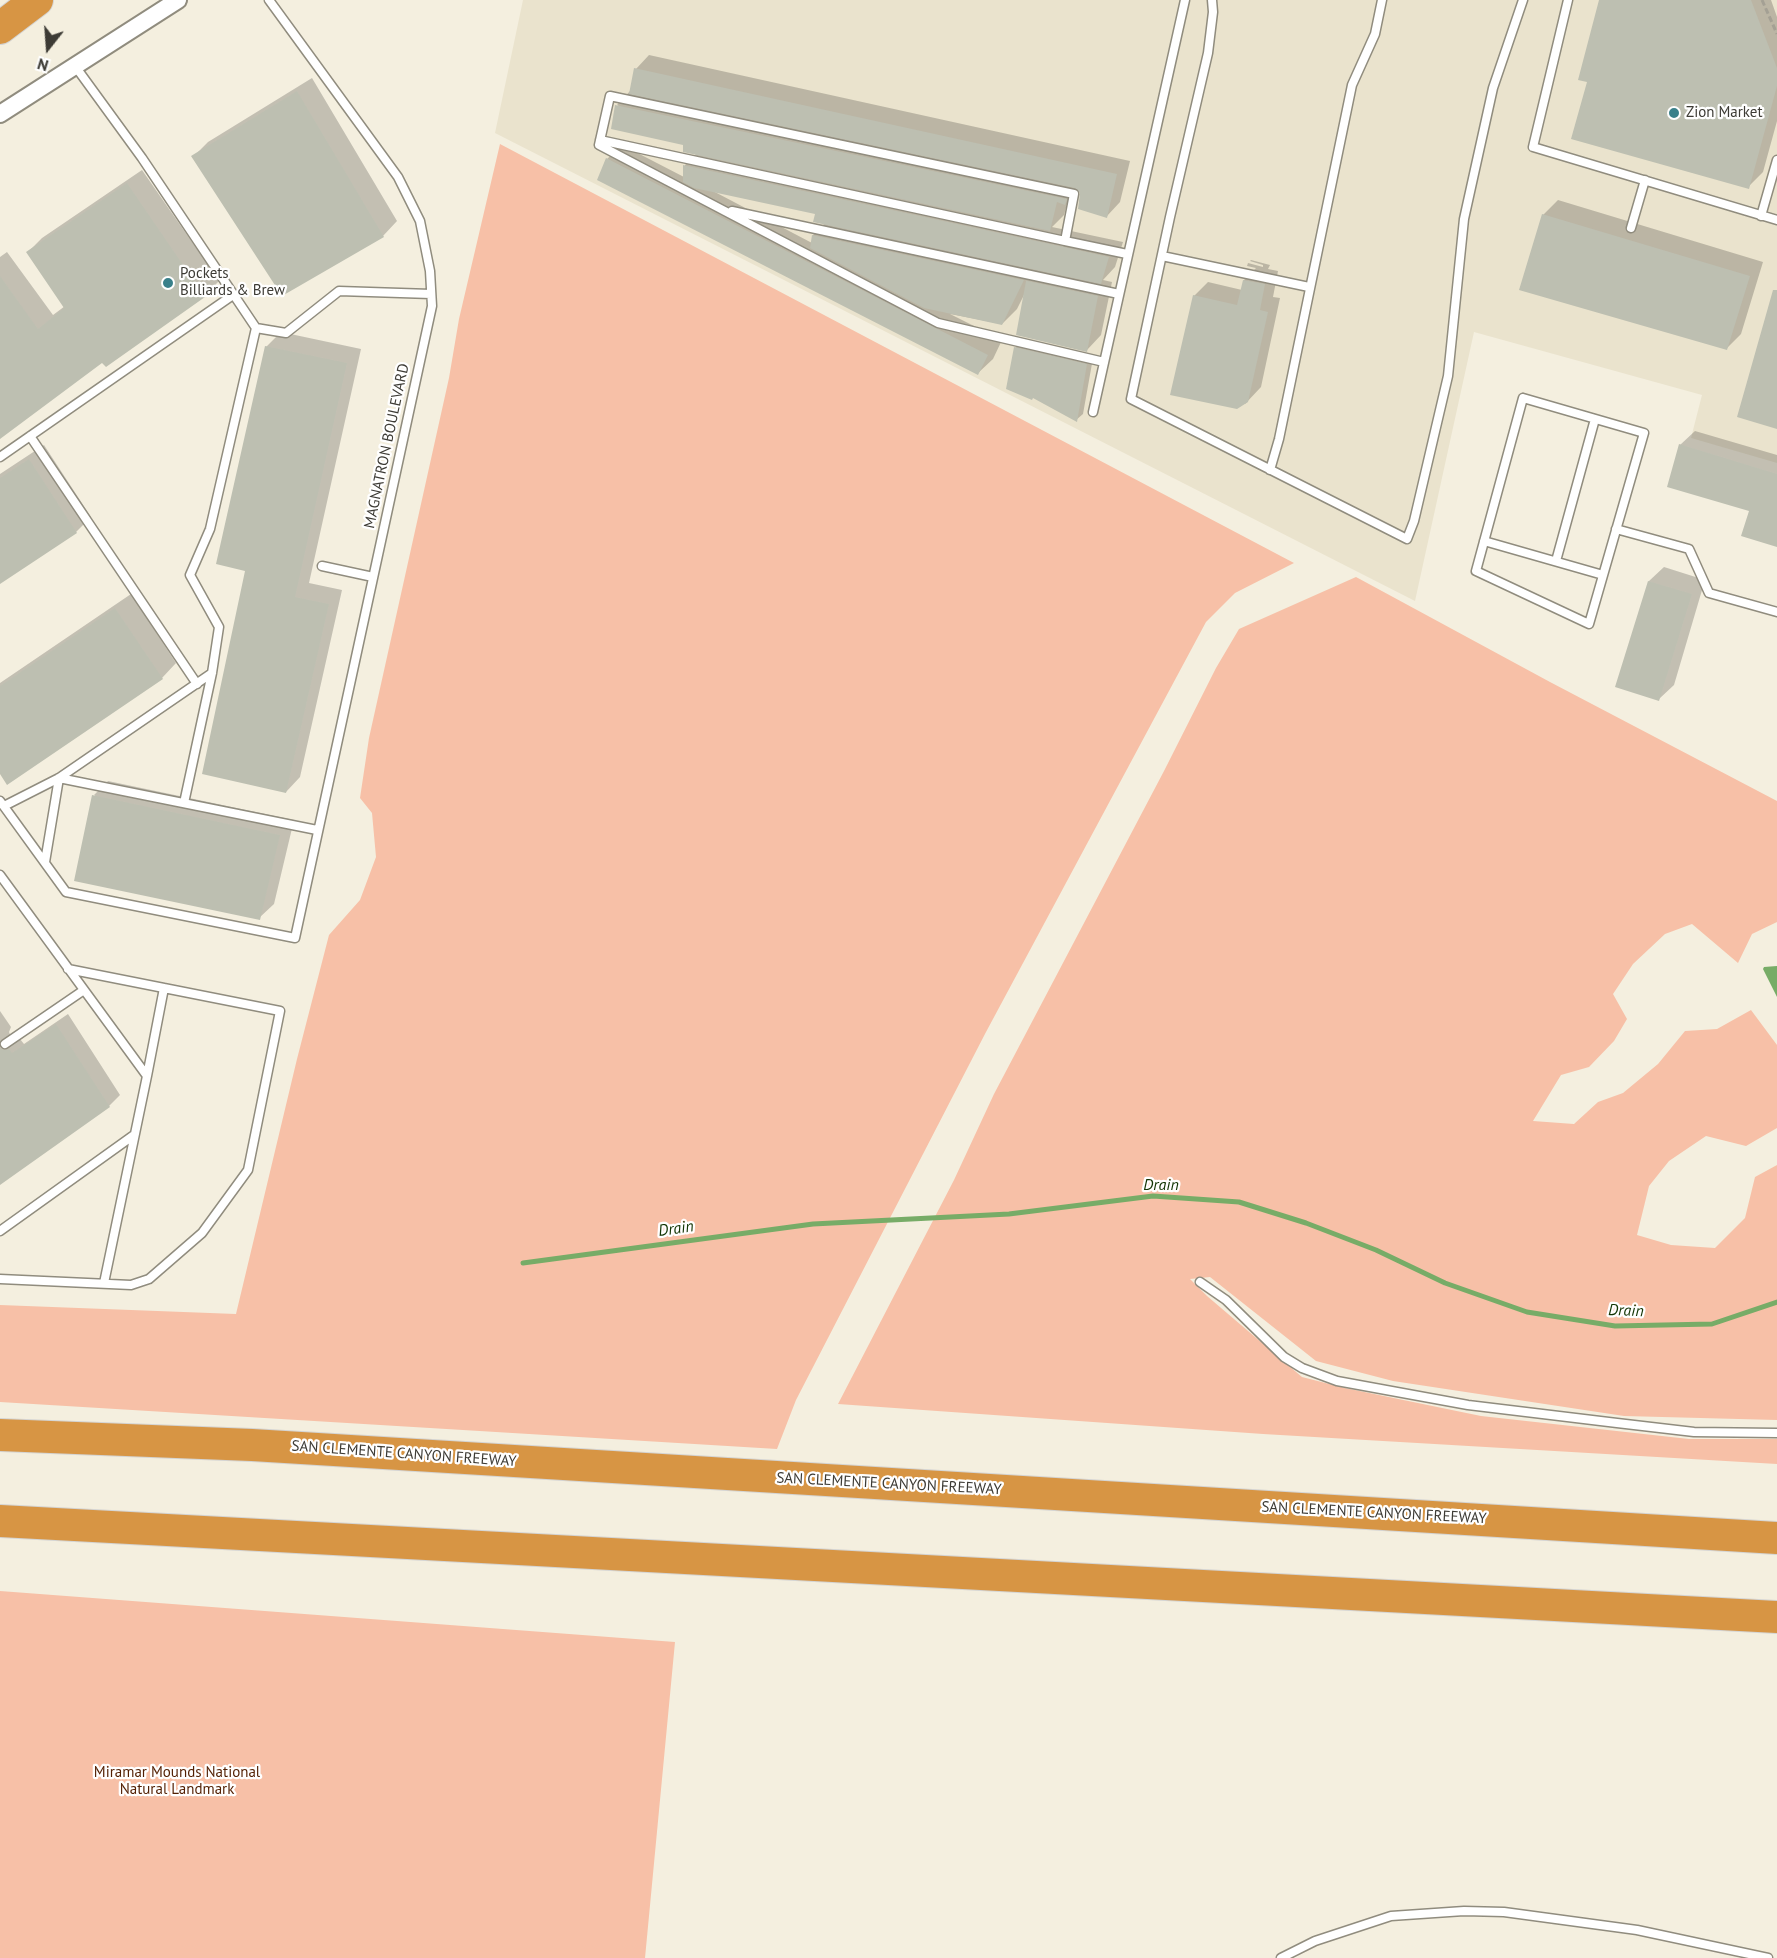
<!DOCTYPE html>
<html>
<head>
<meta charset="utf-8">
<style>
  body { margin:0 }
  #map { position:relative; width:1777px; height:1958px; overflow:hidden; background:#f4efdf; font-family:"PT Sans",sans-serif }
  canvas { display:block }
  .north { position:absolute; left:18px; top:18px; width:60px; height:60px; -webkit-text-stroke:4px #fff; paint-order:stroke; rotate:197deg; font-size:16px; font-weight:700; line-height:24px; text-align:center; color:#3d3b35 }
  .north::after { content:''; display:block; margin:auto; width:21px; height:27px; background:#3d3b35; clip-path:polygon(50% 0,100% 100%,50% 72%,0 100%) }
</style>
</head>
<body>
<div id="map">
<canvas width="1777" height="1958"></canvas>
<div class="north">N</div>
</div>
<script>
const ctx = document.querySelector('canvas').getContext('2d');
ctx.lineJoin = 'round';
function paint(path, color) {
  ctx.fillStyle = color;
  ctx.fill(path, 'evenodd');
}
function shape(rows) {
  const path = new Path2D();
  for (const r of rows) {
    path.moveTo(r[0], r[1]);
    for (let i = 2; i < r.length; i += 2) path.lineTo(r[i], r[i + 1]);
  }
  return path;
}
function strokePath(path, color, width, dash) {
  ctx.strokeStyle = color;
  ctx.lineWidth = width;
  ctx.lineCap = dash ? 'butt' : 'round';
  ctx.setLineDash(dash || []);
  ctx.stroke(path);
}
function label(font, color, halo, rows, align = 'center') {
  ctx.font = font + ' "PT Sans",sans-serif';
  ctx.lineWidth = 4.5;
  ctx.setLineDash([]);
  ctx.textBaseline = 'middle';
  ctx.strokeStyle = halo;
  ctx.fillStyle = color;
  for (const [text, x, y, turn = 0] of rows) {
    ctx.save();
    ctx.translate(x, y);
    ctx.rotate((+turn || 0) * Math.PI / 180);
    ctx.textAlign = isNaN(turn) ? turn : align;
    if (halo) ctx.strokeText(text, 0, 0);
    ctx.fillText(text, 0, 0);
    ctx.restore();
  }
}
const built = shape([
  [523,0,1777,0,1777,463,1691,438,1702,395,1474,332,1415,601,495,133]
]);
const green = shape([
  [500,144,1294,563,1235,593,1206,622,986,1032,796,1400,777,1449,0,1402,0,1305,236,1314,297,1059,329,935,360,900,376,857,372,813,360,798,369,738,449,378,459,319],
  [1356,577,1550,682,1777,801,1777,922,1752,934,1738,963,1692,924,1665,934,1633,964,1613,994,1627,1019,1614,1041,1589,1067,1561,1075,1533,1121,1574,1124,1598,1102,1623,1093,1658,1064,1685,1031,1717,1029,1751,1010,1777,1045,1777,1128,1746,1146,1706,1136,1669,1161,1649,1186,1637,1235,1671,1245,1715,1248,1745,1218,1755,1177,1777,1165,1777,1420,1624,1416,1393,1381,1316,1361,1210,1277,1190,1279,1207,1296,1302,1377,1345,1388,1481,1416,1689,1439,1777,1439,1777,1464,1263,1434,838,1404,954,1180,994,1094,1164,771,1216,668,1239,629],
  [0,1591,675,1642,645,1958,0,1958]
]);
const water = shape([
  [1777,966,1777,997,1763,969,1764,967]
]);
const shadow = shape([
  [1600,0,1771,0,1777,17,1777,121,1763,172,1748,187,1589,81],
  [649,55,1130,161,1120,202,1107,216,1079,189,1068,200,1064,215,1052,227,1123,242,1115,267,1103,280,1112,282,1101,335,1087,350,1025,293,1017,309,1002,324,950,314,1002,340,993,359,978,373,607,159,622,145,684,177,685,165,697,153,685,144,617,105,631,90,636,69],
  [713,191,816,213,825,223,813,235,812,243],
  [312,78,397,221,383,236,193,157,208,142],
  [142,170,219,281,204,296,103,361,0,437,0,257,7,252,53,315,65,306,28,252,42,238],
  [1558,200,1763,262,1741,334,1726,349,1543,215],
  [1251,260,1270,265,1268,269,1278,271,1273,297,1280,298,1261,387,1245,404,1194,296,1208,282,1242,290,1244,280,1256,268,1247,266,1248,263,1263,267,1263,265,1250,261],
  [281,332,361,349,309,583,342,590,300,777,286,792,247,570,266,347],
  [1022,341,1093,358,1083,414,1076,420,1015,348],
  [1695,431,1777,455,1777,544,1751,510,1680,445],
  [44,445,91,517,76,532,0,583,0,474],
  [1664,567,1705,580,1674,685,1659,699,1617,686,1649,581],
  [131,594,176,663,162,678,0,771,0,683],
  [108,781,294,820,274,904,259,918,94,795],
  [0,1011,11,1027,9,1032,11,1037,16,1040,20,1039,24,1044,68,1014,120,1095,109,1106,0,1183]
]);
const stream = shape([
  [523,1263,813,1224,1009,1214,1153,1196,1239,1202,1306,1223,1376,1250,1445,1283,1527,1312,1615,1326,1712,1324,1777,1302]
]);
const building = shape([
  [1599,0,1751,0,1777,68,1777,86,1749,189,1571,139,1587,82,1578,80],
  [634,68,1117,174,1107,218,1078,209,1080,193,1075,188,629,94],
  [297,91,384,237,282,296,191,156],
  [615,105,1067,199,1065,205,1057,202,1050,231,683,152,683,145,611,129],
  [606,158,988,355,978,375,597,180],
  [683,165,1064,247,1109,257,1101,284,813,222,815,214,694,188,683,182],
  [127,183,205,297,106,367,102,363,0,439,0,276,38,329,64,308,26,252],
  [1542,214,1750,276,1727,350,1519,290],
  [812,235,1098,296,1087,352,1016,335,1026,281,1024,280,1002,325,924,308,810,248],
  [1243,280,1265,284,1260,310,1268,312,1248,402,1237,409,1170,395,1193,295,1237,305],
  [1773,290,1777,290,1777,429,1737,417],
  [265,346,347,363,295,597,329,604,286,793,202,774,245,571,216,564],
  [1014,347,1087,364,1077,422,1033,398,1032,400,1006,389],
  [1679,444,1777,474,1777,547,1741,536,1749,511,1667,487],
  [29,459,77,533,0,584,0,478],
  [1648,581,1692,594,1659,701,1615,687],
  [115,608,163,679,7,785,0,774,0,686],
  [92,795,280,835,260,920,74,881],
  [56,1024,110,1107,0,1185,0,1048,5,1050,9,1049,12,1053]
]);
const path = shape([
  [1762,0,1777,34]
]);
const lane = shape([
  [1212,0,1213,12,1208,53,1170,217,1131,399,1407,539,1414,521,1448,376,1464,219,1493,88,1523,0],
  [1568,0,1533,147,1777,220],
  [75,66,142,158,256,328,210,529,190,575,219,627,212,673,184,803],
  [600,140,1065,241],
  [732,211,1119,294],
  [1761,216,1777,160],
  [1631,228,1645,180],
  [1162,256,1309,287],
  [256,328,286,333,339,291,431,294],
  [1104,362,938,323,599,145,610,96,1074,194,1065,241,1127,254],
  [1523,398,1644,433,1589,624,1476,571,1523,398],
  [1093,412,1185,0],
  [30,436,197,684],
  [0,457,233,295],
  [1270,470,1279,439,1352,85,1375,34,1382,0],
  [1616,529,1689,549,1709,593,1777,612],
  [1484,541,1603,575],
  [1556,561,1595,419],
  [322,566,373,577],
  [0,801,66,892,295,938,432,306,430,271,420,221,398,177,269,0],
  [4,806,59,778,212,673],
  [45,862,59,778,317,830],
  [0,875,147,1076,104,1283],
  [5,1044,84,990],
  [147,1076,164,988],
  [0,1231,134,1135],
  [0,1279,131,1285,149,1279,202,1233,248,1170,280,1011,68,969],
  [1200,1282,1226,1300,1284,1357,1302,1368,1337,1381,1468,1405,1617,1423,1694,1432,1777,1433],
  [1281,1958,1315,1941,1391,1916,1464,1911,1504,1912,1637,1930,1768,1958]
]);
const street = shape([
  [0,114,178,0]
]);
const highway = shape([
  [0,28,37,0],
  [0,1435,252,1445,1777,1538],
  [0,1521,1777,1617]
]);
const markers = [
  [1674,113,6,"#39808a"],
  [168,283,6,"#39808a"]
];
const poiNames = [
  ["Zion Market",1686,113],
  ["Pockets",180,274],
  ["Billiards & Brew",180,291]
];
const streetNames = [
  ["MAGNATRON BOULEVARD",387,446,-78],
  ["SAN CLEMENTE CANYON FREEWAY",404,1454,4],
  ["SAN CLEMENTE CANYON FREEWAY",889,1484,3],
  ["SAN CLEMENTE CANYON FREEWAY",1374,1513,3]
];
const parkNames = [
  ["Miramar Mounds National",177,1773],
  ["Natural Landmark",177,1790]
];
const waterNames = [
  ["Drain",1161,1185],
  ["Drain",676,1229,-8],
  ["Drain",1626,1311,2]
];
paint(built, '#eae3cd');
paint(green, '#f7c0a7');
paint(water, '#77ac67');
paint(shadow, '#0003');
strokePath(stream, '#77ac67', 5);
paint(building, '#bdbfb1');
strokePath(lane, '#908c7e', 11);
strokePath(street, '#908c7e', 20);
strokePath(highway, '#d4d4d3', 34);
strokePath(path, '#a4a094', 3, [6, 3]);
strokePath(lane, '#fff', 8);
strokePath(street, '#fff', 16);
strokePath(highway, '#d79544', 32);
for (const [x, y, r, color] of markers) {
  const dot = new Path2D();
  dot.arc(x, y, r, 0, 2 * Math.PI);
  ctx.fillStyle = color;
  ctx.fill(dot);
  strokePath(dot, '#fff', 2);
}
label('15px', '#3d3b35', '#fff', poiNames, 'left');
label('15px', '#3d3b35', '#fff', streetNames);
label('15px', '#521f02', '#fff', parkNames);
label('italic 16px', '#123504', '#fff', waterNames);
</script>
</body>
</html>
